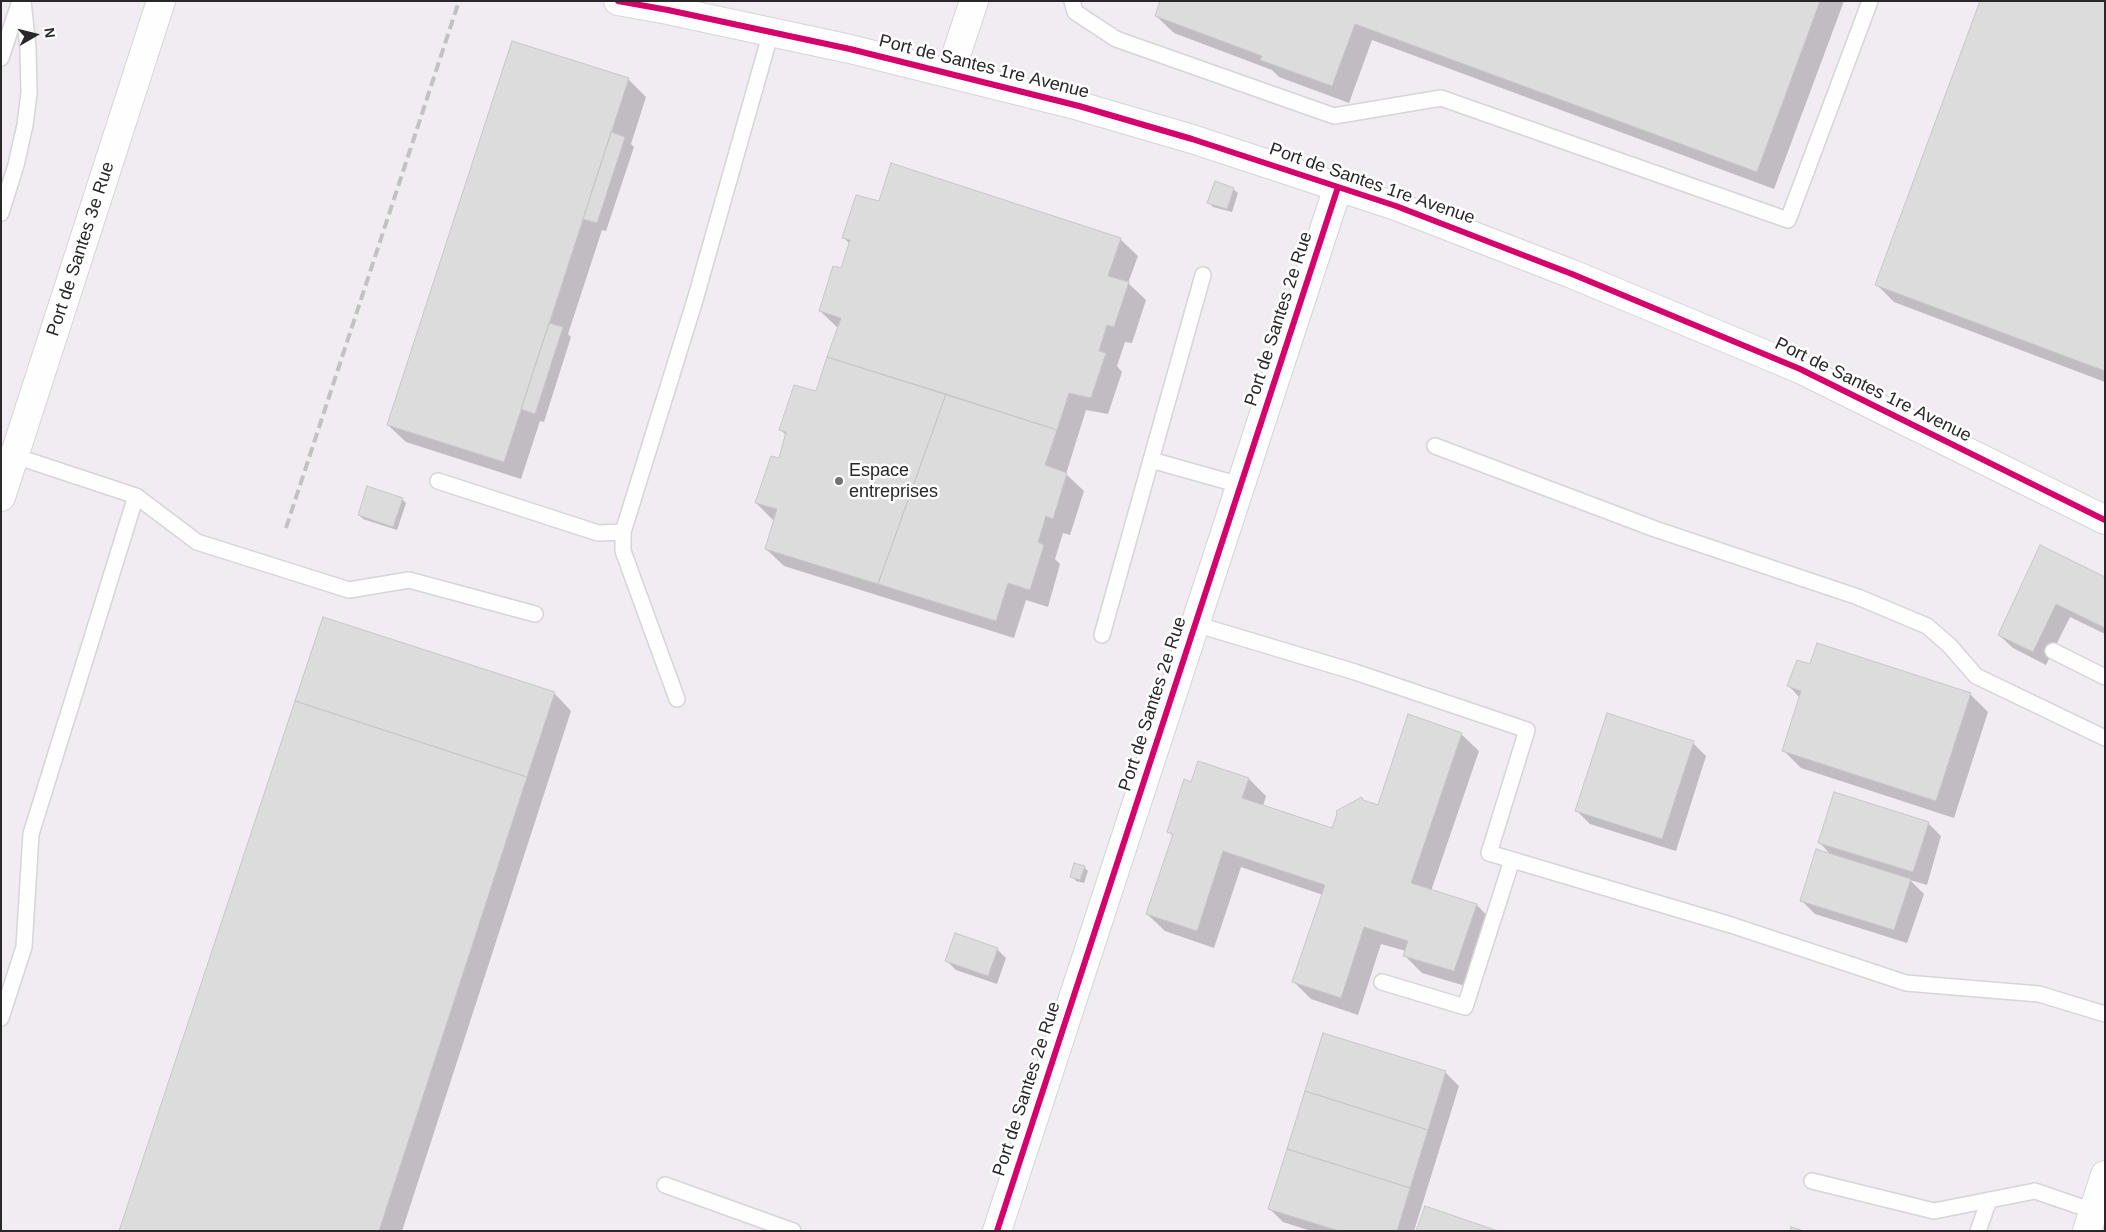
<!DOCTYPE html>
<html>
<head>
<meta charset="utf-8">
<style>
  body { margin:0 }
  #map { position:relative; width:2106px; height:1232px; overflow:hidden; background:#fbfafc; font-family:Helvetica,sans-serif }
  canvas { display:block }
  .frame { position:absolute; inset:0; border:2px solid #292729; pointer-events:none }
  .north { position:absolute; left:10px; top:10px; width:50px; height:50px; -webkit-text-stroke:4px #fff; paint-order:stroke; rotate:82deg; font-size:14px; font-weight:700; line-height:20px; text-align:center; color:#292729 }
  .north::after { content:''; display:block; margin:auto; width:18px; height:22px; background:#292729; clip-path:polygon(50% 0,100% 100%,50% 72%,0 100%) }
</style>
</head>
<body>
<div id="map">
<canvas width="2106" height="1232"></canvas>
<div class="frame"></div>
<div class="north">N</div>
</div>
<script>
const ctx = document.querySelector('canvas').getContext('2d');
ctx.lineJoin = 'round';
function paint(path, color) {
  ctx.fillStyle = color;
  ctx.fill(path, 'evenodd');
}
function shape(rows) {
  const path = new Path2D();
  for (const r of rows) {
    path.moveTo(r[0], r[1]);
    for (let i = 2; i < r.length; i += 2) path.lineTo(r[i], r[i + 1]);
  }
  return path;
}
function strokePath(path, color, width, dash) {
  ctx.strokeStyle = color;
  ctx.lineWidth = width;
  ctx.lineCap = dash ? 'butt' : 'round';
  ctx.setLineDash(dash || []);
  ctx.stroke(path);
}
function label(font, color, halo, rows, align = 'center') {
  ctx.font = font + ' Helvetica,sans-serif';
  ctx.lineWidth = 5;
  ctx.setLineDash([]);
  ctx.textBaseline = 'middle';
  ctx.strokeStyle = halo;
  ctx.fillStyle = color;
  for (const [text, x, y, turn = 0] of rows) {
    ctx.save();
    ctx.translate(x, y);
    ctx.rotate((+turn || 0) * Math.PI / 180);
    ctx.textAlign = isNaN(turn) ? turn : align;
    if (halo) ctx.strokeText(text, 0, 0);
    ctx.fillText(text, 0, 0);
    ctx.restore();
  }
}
const built = shape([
  [1,1,2105,1,2105,1231,1,1231]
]);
const shadow = shape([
  [1161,1,1844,1,1774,189,1372,40,1349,103,1279,77,1272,70,1174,33,1156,16],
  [2105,1,2105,382,1894,302,1877,285],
  [628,79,646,97,631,144,634,147,606,231,602,230,568,334,571,337,544,422,540,421,521,479,406,442,388,425],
  [1233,189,1238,193,1232,212,1213,207,1209,203],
  [879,203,1120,239,1138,256,1128,283,1146,300,1132,343,1125,342,1117,366,1122,372,1108,414,1086,410,1066,474,1084,491,1070,535,1063,533,1055,559,1060,564,1048,607,1026,600,1014,638,784,566,766,549,774,521,756,503,780,459,787,436,781,430,817,393,838,328,820,311,841,269,850,244,843,237],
  [402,499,406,503,397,530,363,519,359,515],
  [2041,547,2105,578,2105,634,2070,617,2046,665,2013,648,1999,635],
  [1818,645,1971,695,1988,712,1954,818,1801,768,1784,751,1800,698,1789,686,1811,666],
  [554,693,571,711,402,1231,120,1231],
  [1461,734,1479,751,1431,891,1477,905,1494,923,1472,988,1422,973,1404,955,1406,951,1381,944,1358,1015,1311,999,1294,982,1323,895,1241,867,1214,948,1165,931,1147,914,1174,837,1168,831,1191,783,1249,779,1266,796,1263,806,1333,830,1365,802,1379,807],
  [1693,743,1706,756,1676,851,1590,824,1576,810],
  [1928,823,1941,836,1927,885,1910,880,1924,894,1907,943,1815,914,1801,900,1832,856,1819,842],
  [1084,867,1088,871,1084,883,1076,881,1072,876],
  [997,949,1006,958,997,984,956,970,947,961],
  [1445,1072,1459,1086,1414,1231,1311,1231,1283,1222,1270,1209]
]);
const building = shape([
  [1160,1,1820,1,1757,172,1355,24,1332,86,1260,60,1262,56,1155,16,1160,1],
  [1980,1,2105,1,2105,371,1875,285,1980,1],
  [512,41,629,78,504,462,387,425,512,41],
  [611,132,625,137,597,223,583,219,611,132],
  [891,163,1121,238,1108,276,1129,282,1114,327,1107,325,1099,351,1106,353,1091,398,1069,393,1057,430,827,357,841,318,819,311,833,266,841,268,850,240,842,238,856,195,879,201,891,163],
  [1215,181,1234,188,1227,209,1207,203,1215,181],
  [549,323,563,327,535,414,521,409,549,323],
  [827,357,946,394,878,584,765,549,777,509,755,503,771,456,779,458,786,432,779,430,794,385,816,391,827,357],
  [946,394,1057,430,1045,465,1067,473,1053,519,1046,516,1038,542,1044,545,1030,590,1008,583,996,621,878,584,946,394],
  [367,486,403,498,393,527,358,515,367,486],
  [2040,545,2105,577,2105,628,2056,604,2033,652,1998,635,2040,545],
  [323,617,555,692,527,777,295,701,323,617],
  [1817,643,1971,693,1936,801,1782,751,1801,691,1787,686,1797,660,1810,664,1817,643],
  [295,701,527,777,379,1231,119,1231,295,701],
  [1607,713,1694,741,1662,839,1575,811,1607,713],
  [1408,714,1462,733,1411,883,1477,904,1454,971,1403,956,1408,941,1364,927,1341,998,1292,982,1325,885,1223,851,1197,931,1146,914,1173,834,1167,832,1184,779,1191,782,1198,761,1249,778,1242,798,1332,828,1337,814,1336,811,1362,797,1363,800,1378,805,1408,714],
  [1834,792,1929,822,1913,872,1818,843,1834,792],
  [1816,849,1911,879,1894,930,1800,901,1816,849],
  [1074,863,1085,866,1080,880,1070,877,1074,863],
  [955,933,998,948,988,976,945,961,955,933],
  [1323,1033,1446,1071,1428,1130,1305,1091,1323,1033],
  [1305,1091,1428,1130,1410,1188,1287,1149,1305,1091],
  [1287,1149,1410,1188,1397,1231,1339,1231,1268,1209,1287,1149],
  [1425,1206,1498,1231,1416,1231,1425,1206],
  [1791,1227,1804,1231,1790,1231,1791,1227]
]);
const service = shape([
  [1072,1,1075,12,1116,39,1334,116,1441,98,1788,220,1870,1],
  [1,58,20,1],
  [1,213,16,165,25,125,29,93,28,48,23,1],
  [1203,275,1151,460,1240,485],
  [1435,446,1655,529,1858,597,1927,626,1949,645,1976,676,2105,738],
  [15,456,136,496,197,542,349,590,409,580,535,614],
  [438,481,598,533,623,532,695,300,771,32],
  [623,532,623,551,677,699],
  [1195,624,1355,672,1527,730,1489,853,1731,925,1906,983,2039,994,2105,1014],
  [1102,635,1151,460],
  [2053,651,2105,677],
  [1382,982,1465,1007,1512,860],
  [1,1018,24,947,31,834,136,496],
  [1812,1181,1934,1211,2035,1191,2093,1211],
  [665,1185,793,1231],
  [1978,1231,1989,1200]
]);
const minor = shape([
  [618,1,668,10,850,49,1079,106,1192,139,1396,206,1572,274,1800,369,2105,520],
  [950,73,974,1],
  [1,497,161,1],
  [997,1231,1338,187],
  [2087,1231,2105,1175]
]);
const rail = shape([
  [286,528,459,1]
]);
const cycleway = shape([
  [618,1,668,10,850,49,1079,106,1192,139,1396,206,1572,274,1800,369,2105,520],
  [997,1231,1338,187]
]);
const markers = [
  [839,481,5,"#727173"]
];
const streetNames = [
  ["Port de Santes 1re Avenue",984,67,14],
  ["Port de Santes 1re Avenue",1372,184,19],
  ["Port de Santes 3e Rue",81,249,-72],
  ["Port de Santes 2e Rue",1279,319,-72],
  ["Port de Santes 1re Avenue",1873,390,26],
  ["Port de Santes 2e Rue",1153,704,-72],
  ["Port de Santes 2e Rue",1027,1089,-72]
];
const poiNames = [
  ["Espace",849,471],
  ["entreprises",849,492]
];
paint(built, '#f1ebf2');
paint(shadow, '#0003');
paint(building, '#dddcdd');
strokePath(building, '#c8c7c9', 1);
strokePath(service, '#d6d5d7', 18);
strokePath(minor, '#d6d5d7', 30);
strokePath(service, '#fefeff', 15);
strokePath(minor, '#fefeff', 28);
strokePath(rail, '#c3c2c3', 4, [10, 5]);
strokePath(cycleway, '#d6006c', 6);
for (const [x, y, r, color] of markers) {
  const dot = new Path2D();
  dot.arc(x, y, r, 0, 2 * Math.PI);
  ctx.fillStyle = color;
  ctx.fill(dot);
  strokePath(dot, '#fff', 2);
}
label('18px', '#292729', '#fff', streetNames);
label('18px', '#292729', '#fff', poiNames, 'left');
</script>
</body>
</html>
